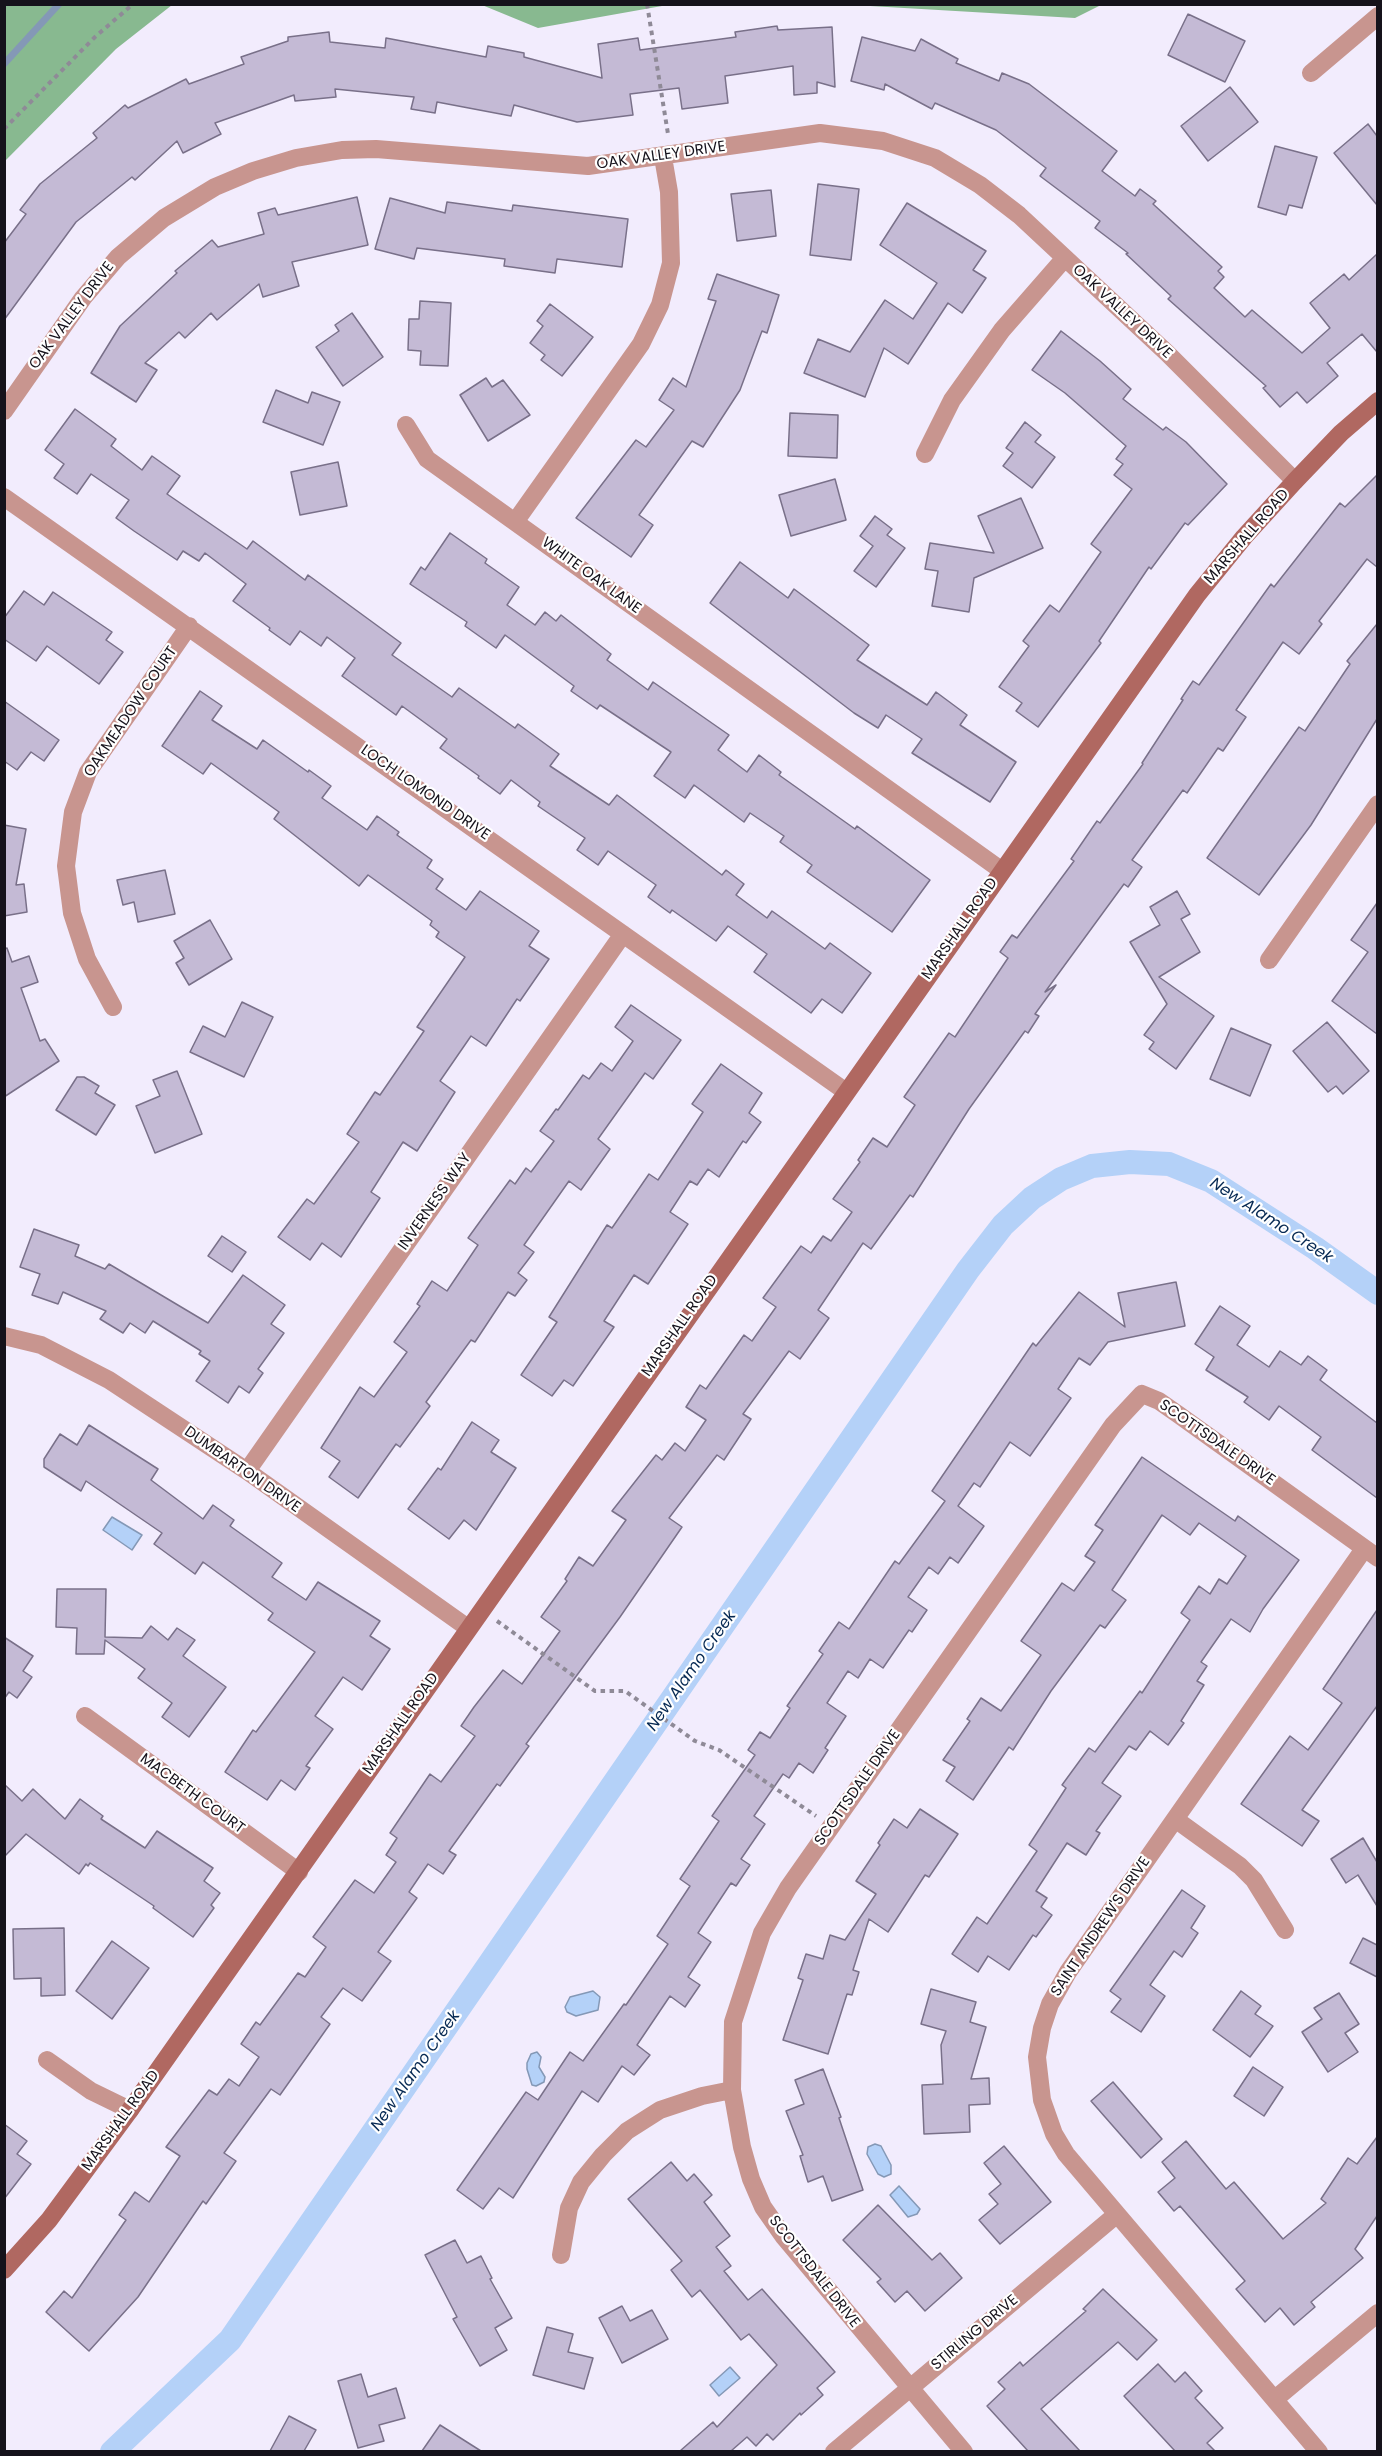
<!DOCTYPE html>
<html>
<head>
<meta charset="utf-8">
<style>
  body { margin:0 }
  #map { position:relative; width:1382px; height:2456px; overflow:hidden; background:#f2ecfd; font-family:Poppins,sans-serif }
  canvas { display:block }
  .frame { position:absolute; inset:0; border:6px solid #15121b; pointer-events:none }
</style>
</head>
<body>
<div id="map">
<canvas width="1382" height="2456"></canvas>
<div class="frame"></div>
</div>
<script>
const ctx = document.querySelector('canvas').getContext('2d');
ctx.lineJoin = 'round';
function paint(path, color) {
  ctx.fillStyle = color;
  ctx.fill(path, 'evenodd');
}
function shape(rows) {
  const path = new Path2D();
  for (const r of rows) {
    path.moveTo(r[0], r[1]);
    for (let i = 2; i < r.length; i += 2) path.lineTo(r[i], r[i + 1]);
  }
  return path;
}
function strokePath(path, color, width, dash) {
  ctx.strokeStyle = color;
  ctx.lineWidth = width;
  ctx.lineCap = dash ? 'butt' : 'round';
  ctx.setLineDash(dash || []);
  ctx.stroke(path);
}
function label(font, color, halo, rows, align = 'center') {
  ctx.font = font + ' Poppins,sans-serif';
  ctx.lineWidth = 4.5;
  ctx.setLineDash([]);
  ctx.textBaseline = 'middle';
  ctx.strokeStyle = halo;
  ctx.fillStyle = color;
  for (const [text, x, y, turn = 0] of rows) {
    ctx.save();
    ctx.translate(x, y);
    ctx.rotate((+turn || 0) * Math.PI / 180);
    ctx.textAlign = isNaN(turn) ? turn : align;
    if (halo) ctx.strokeText(text, 0, 0);
    ctx.fillText(text, 0, 0);
    ctx.restore();
  }
}
const forest = shape([
  [5,4,172,4,172,5,116,49,5,161],
  [482,5,683,5,662,6,538,28],
  [853,5,1101,4,1101,5,1075,18]
]);
const water = shape([
  [112,1517,142,1535,132,1550,103,1530,112,1517],
  [593,1991,600,1997,598,2010,576,2016,567,2012,565,2007,570,1997,593,1991],
  [537,2052,541,2057,539,2067,545,2077,544,2082,536,2086,532,2085,527,2069,527,2063,531,2054,537,2052],
  [875,2144,881,2146,891,2165,891,2174,884,2177,878,2174,867,2154,868,2147,875,2144],
  [899,2186,920,2209,917,2214,908,2217,890,2195,899,2186],
  [730,2367,740,2378,719,2396,710,2385,730,2367]
]);
const stream = shape([
  [4,64,59,4]
]);
const canal = shape([
  [112,2452,230,2340,968,1270,1003,1225,1032,1198,1061,1179,1092,1166,1130,1162,1169,1164,1211,1181,1315,1248,1378,1293]
]);
const building = shape([
  [1188,14,1245,41,1225,82,1168,55,1188,14],
  [777,26,778,30,832,27,835,87,817,82,817,93,794,95,793,66,725,76,728,103,682,109,679,88,630,94,633,115,577,122,514,105,511,116,437,102,435,113,411,109,414,97,335,89,336,97,295,101,294,95,215,123,221,134,183,153,177,141,135,180,132,177,76,222,4,320,4,243,26,214,20,210,40,184,97,138,93,133,125,105,128,108,186,79,189,84,244,64,241,57,288,41,288,37,329,32,330,42,385,48,386,38,486,57,488,46,524,53,524,57,602,78,598,44,638,38,640,50,736,37,735,32,777,26],
  [862,37,915,51,921,39,958,59,956,63,999,81,1002,73,1029,84,1117,151,1102,171,1135,196,1140,189,1156,201,1153,204,1222,267,1218,271,1224,277,1214,288,1245,317,1252,310,1302,353,1330,328,1310,303,1344,274,1349,280,1377,254,1377,352,1362,334,1327,363,1338,376,1307,403,1297,392,1280,407,1263,388,1266,386,1168,299,1171,296,1126,254,1128,253,1095,228,1100,221,1040,176,1046,168,996,130,935,103,932,109,885,84,884,90,851,81,862,37],
  [1230,87,1258,122,1208,161,1181,126,1230,87],
  [1368,124,1377,136,1377,205,1334,153,1368,124],
  [1275,146,1317,157,1302,208,1289,205,1286,215,1258,207,1275,146],
  [818,184,859,189,851,260,810,255,818,184],
  [771,190,776,236,737,241,731,194,771,190],
  [357,197,368,245,292,262,299,286,263,297,259,284,217,320,211,313,185,338,179,332,145,363,157,370,136,402,91,373,120,326,177,273,175,271,212,240,218,247,264,234,258,213,275,208,278,215,357,197],
  [390,198,445,213,447,202,512,211,513,205,628,219,622,267,557,259,555,273,504,266,505,259,417,248,414,259,375,249,390,198],
  [907,203,986,251,973,270,986,278,962,313,948,303,908,364,884,348,865,397,804,373,818,339,850,352,885,300,913,319,937,283,880,245,907,203],
  [717,274,779,295,767,333,762,331,740,390,703,447,692,441,639,515,653,525,631,557,576,518,636,440,646,447,674,410,659,400,673,378,686,387,716,301,708,299,717,274],
  [420,301,451,303,448,366,420,365,421,351,408,350,409,319,419,319,420,301],
  [550,304,593,337,562,376,541,360,545,355,530,343,543,326,537,321,550,304],
  [352,313,383,357,343,386,316,347,339,331,335,325,352,313],
  [1061,331,1100,361,1131,389,1123,399,1163,430,1166,427,1186,442,1227,484,1188,525,1185,523,1151,569,1149,567,1099,641,1101,643,1038,727,1016,711,1022,703,999,687,1029,646,1023,641,1050,605,1059,612,1101,552,1091,544,1132,489,1114,475,1123,464,1116,459,1126,446,1065,393,1032,370,1061,331],
  [486,378,492,387,503,380,530,415,488,441,460,395,486,378],
  [276,390,308,403,312,392,340,402,323,445,263,422,276,390],
  [75,409,116,439,111,446,142,470,152,456,180,476,167,494,247,549,253,541,305,580,308,575,401,643,392,655,452,697,459,688,515,728,518,724,559,754,550,766,609,805,617,795,722,875,726,870,744,884,736,895,767,918,772,911,825,949,830,943,871,973,842,1013,822,999,811,1013,754,972,767,954,728,926,716,941,672,910,670,913,648,897,656,885,608,851,598,865,577,850,585,838,538,806,540,802,511,780,500,794,478,778,479,776,440,748,447,739,402,706,396,715,342,676,355,658,327,637,321,646,300,631,290,645,269,630,270,628,233,601,246,584,205,553,199,561,183,551,177,560,134,531,116,518,129,500,91,474,77,494,54,478,64,464,45,450,75,409],
  [790,413,838,415,837,458,788,456,790,413],
  [1025,422,1041,435,1035,442,1055,457,1032,488,1003,466,1013,453,1006,448,1025,422],
  [338,462,347,506,300,515,291,472,338,462],
  [1377,475,1377,567,1367,559,1319,621,1322,624,1299,654,1283,642,1236,710,1246,717,1223,751,1218,748,1187,793,1183,790,1132,860,1142,867,1128,887,1124,884,1045,992,1056,985,1035,1014,1039,1016,1028,1033,1025,1031,969,1109,913,1197,910,1195,871,1249,863,1243,818,1310,829,1318,800,1359,789,1351,743,1414,751,1419,724,1460,717,1455,669,1518,682,1527,620,1617,526,1744,529,1746,500,1786,497,1784,449,1851,456,1855,443,1874,428,1864,409,1892,417,1898,378,1952,391,1961,362,2001,343,1988,321,2017,330,2024,280,2095,271,2089,224,2153,236,2161,206,2204,203,2201,138,2297,89,2351,46,2312,64,2291,72,2298,126,2220,119,2215,135,2192,149,2202,180,2156,166,2147,209,2090,217,2095,229,2079,239,2086,259,2057,241,2044,256,2022,260,2025,298,1973,305,1977,326,1947,313,1937,355,1880,374,1893,396,1862,386,1855,397,1838,390,1833,430,1774,441,1782,475,1736,461,1726,474,1707,503,1670,522,1684,560,1631,541,1617,567,1581,565,1579,579,1557,593,1566,626,1520,612,1511,656,1455,662,1460,675,1443,685,1451,706,1420,686,1407,700,1385,706,1389,744,1335,752,1341,776,1307,763,1298,801,1246,811,1253,823,1236,831,1241,852,1212,833,1199,860,1162,858,1160,873,1138,887,1147,915,1105,904,1097,949,1033,955,1037,1008,958,1000,952,1012,935,1017,938,1074,861,1071,859,1097,821,1100,823,1143,764,1142,763,1183,700,1181,699,1193,681,1199,685,1271,584,1274,587,1340,503,1345,507,1377,475],
  [835,479,846,520,791,536,779,495,835,479],
  [1021,498,1043,548,974,578,969,612,932,606,938,571,925,569,930,543,994,553,978,516,1021,498],
  [875,516,892,529,887,535,905,548,876,587,854,571,873,546,860,536,875,516],
  [450,533,487,559,485,563,519,587,507,605,535,625,545,612,556,621,561,615,611,654,607,660,648,690,653,682,729,735,718,750,747,772,759,755,781,772,779,775,855,829,857,826,930,880,892,932,807,872,812,865,780,842,784,836,750,813,744,822,694,785,685,798,654,776,671,752,600,705,597,709,571,691,574,686,505,635,496,648,465,626,467,622,410,584,421,567,425,570,450,533],
  [740,562,788,598,794,589,869,645,857,660,927,705,936,692,967,715,960,725,1016,762,990,802,912,753,922,739,886,715,878,728,854,713,710,603,740,562],
  [24,591,44,605,53,592,112,632,106,640,123,652,99,684,47,646,36,661,4,639,4,618,24,591],
  [1377,624,1377,719,1311,825,1259,895,1207,858,1299,727,1305,731,1350,664,1347,661,1377,624],
  [200,691,222,706,212,720,257,749,263,740,308,772,309,770,331,786,322,798,367,830,377,816,399,832,397,835,432,860,427,868,443,879,436,889,466,910,480,891,539,931,529,946,549,959,520,1001,517,999,486,1046,471,1036,440,1081,455,1092,417,1151,403,1142,371,1192,380,1198,341,1257,322,1243,310,1260,278,1237,307,1199,314,1204,359,1142,347,1134,375,1092,380,1095,424,1031,417,1027,465,957,436,937,439,932,430,925,432,921,368,875,359,886,274,819,279,812,211,763,203,774,162,746,200,691],
  [4,701,59,740,44,761,31,752,17,770,4,761,4,701],
  [4,825,26,829,16,885,24,884,27,912,4,916,4,825],
  [165,870,175,914,138,922,134,902,123,905,117,880,165,870],
  [1177,891,1190,914,1181,919,1200,952,1159,977,1214,1016,1176,1069,1149,1049,1154,1042,1144,1035,1167,1004,1130,942,1160,925,1150,907,1177,891],
  [1377,903,1377,1034,1332,1001,1368,952,1351,940,1377,903],
  [210,920,232,959,189,985,176,963,184,958,174,941,210,920],
  [7,948,12,962,29,956,38,982,21,988,40,1041,45,1039,59,1061,4,1097,4,949,7,948],
  [242,1002,273,1017,244,1077,190,1052,203,1026,225,1037,242,1002],
  [631,1005,681,1040,653,1079,645,1073,598,1139,610,1149,581,1190,569,1181,524,1245,534,1252,518,1273,527,1280,515,1296,508,1292,475,1342,471,1340,426,1402,430,1406,400,1447,396,1444,358,1498,329,1477,340,1461,321,1448,360,1387,374,1397,407,1352,394,1342,420,1306,417,1304,432,1281,447,1291,478,1245,468,1238,510,1180,515,1184,526,1168,531,1172,554,1141,540,1131,556,1109,558,1110,583,1075,589,1079,601,1063,612,1071,633,1041,615,1027,631,1005],
  [1327,1022,1369,1071,1343,1094,1336,1086,1328,1092,1293,1051,1327,1022],
  [1231,1028,1271,1045,1250,1096,1210,1079,1231,1028],
  [721,1064,762,1093,749,1113,761,1122,746,1143,743,1141,719,1177,708,1169,697,1185,690,1181,670,1212,688,1224,648,1284,634,1275,604,1321,614,1327,573,1386,564,1380,552,1396,521,1375,557,1322,549,1317,607,1225,612,1228,649,1174,658,1180,703,1112,692,1104,721,1064],
  [177,1071,202,1134,155,1153,136,1106,160,1096,153,1080,177,1071],
  [77,1077,84,1077,99,1086,95,1093,115,1105,96,1135,56,1110,77,1077],
  [34,1229,79,1245,75,1256,105,1269,109,1264,208,1323,243,1275,285,1305,271,1324,284,1333,258,1369,263,1373,249,1393,239,1386,228,1403,196,1381,210,1361,199,1354,201,1351,153,1321,145,1333,130,1323,123,1333,100,1319,106,1311,63,1292,58,1304,32,1295,40,1274,20,1267,34,1229],
  [222,1236,246,1252,232,1272,208,1256,222,1236],
  [1176,1282,1185,1326,1108,1342,1090,1365,1079,1358,1058,1389,1071,1398,1030,1456,1010,1442,980,1487,974,1483,958,1506,984,1526,958,1563,950,1557,938,1574,929,1567,908,1597,927,1610,912,1632,909,1630,883,1668,870,1659,858,1678,848,1671,827,1703,846,1716,825,1748,828,1750,813,1773,799,1763,789,1778,783,1774,754,1816,765,1824,741,1859,750,1865,736,1886,731,1883,698,1933,711,1942,688,1977,700,1985,685,2007,670,1996,637,2045,650,2055,634,2075,622,2066,598,2102,582,2091,513,2198,499,2188,483,2209,457,2190,526,2092,538,2100,570,2052,583,2061,624,2004,626,2005,668,1944,657,1936,690,1886,680,1879,719,1821,712,1816,755,1755,748,1750,760,1732,770,1738,790,1708,787,1706,823,1654,819,1651,839,1622,849,1629,895,1561,899,1564,945,1501,932,1491,1033,1343,1036,1346,1079,1292,1125,1327,1118,1293,1176,1282],
  [1220,1306,1250,1326,1237,1345,1269,1367,1280,1351,1301,1365,1308,1356,1327,1370,1320,1380,1377,1423,1377,1498,1312,1450,1321,1437,1279,1406,1269,1420,1244,1402,1248,1397,1206,1370,1214,1357,1195,1344,1220,1306],
  [472,1422,499,1440,491,1452,516,1468,476,1530,464,1520,449,1539,408,1509,438,1468,441,1470,472,1422],
  [89,1425,158,1469,151,1480,203,1519,213,1505,234,1520,230,1526,282,1563,272,1577,306,1600,318,1582,380,1621,370,1636,390,1649,362,1690,343,1677,315,1716,333,1729,306,1766,310,1768,295,1790,281,1780,267,1800,225,1772,253,1730,256,1732,315,1652,268,1620,273,1613,203,1562,195,1574,154,1544,162,1533,86,1481,81,1491,44,1467,44,1459,60,1434,77,1445,89,1425],
  [1142,1457,1235,1521,1238,1516,1299,1560,1263,1609,1250,1632,1231,1619,1201,1662,1207,1666,1197,1681,1204,1685,1181,1721,1184,1723,1168,1745,1150,1731,1136,1750,1129,1746,1102,1783,1121,1796,1096,1831,1100,1833,1086,1855,1067,1843,1036,1891,1047,1898,1041,1907,1052,1915,1036,1937,1033,1935,1009,1970,988,1956,978,1972,952,1954,977,1917,987,1924,1037,1851,1029,1845,1066,1788,1062,1785,1089,1748,1095,1752,1140,1691,1142,1693,1190,1620,1181,1613,1199,1586,1210,1594,1219,1579,1227,1584,1246,1556,1199,1523,1190,1535,1162,1515,1112,1590,1126,1600,1105,1628,1100,1625,1051,1691,1013,1750,1009,1747,973,1800,946,1781,955,1767,943,1760,970,1721,967,1719,981,1698,1001,1711,1041,1655,1021,1641,1062,1583,1074,1591,1095,1562,1085,1556,1103,1530,1095,1525,1142,1457],
  [57,1589,106,1589,105,1637,142,1638,151,1626,168,1640,177,1628,195,1640,183,1656,226,1687,189,1737,162,1717,172,1703,138,1678,145,1669,105,1640,104,1654,76,1654,77,1628,56,1627,57,1589],
  [1377,1610,1377,1706,1302,1810,1319,1821,1302,1846,1241,1804,1290,1736,1308,1750,1342,1703,1323,1689,1377,1610],
  [4,1637,33,1656,23,1671,32,1677,17,1698,9,1692,4,1699,4,1637],
  [4,1784,22,1801,33,1789,65,1819,80,1799,103,1816,101,1819,145,1848,157,1831,213,1868,204,1881,220,1893,211,1905,214,1908,193,1937,153,1908,154,1906,90,1863,88,1866,86,1864,79,1874,26,1834,4,1857,4,1784],
  [920,1809,958,1834,929,1877,925,1875,888,1932,869,1919,853,1970,859,1972,852,1995,847,1994,828,2054,783,2040,803,1980,798,1978,806,1954,823,1959,830,1935,845,1940,876,1894,856,1881,880,1845,878,1843,894,1819,907,1828,920,1809],
  [1363,1838,1377,1862,1377,1906,1358,1875,1346,1883,1331,1859,1363,1838],
  [1182,1890,1205,1906,1191,1928,1198,1933,1182,1957,1174,1951,1150,1985,1165,1996,1141,2032,1111,2012,1121,1999,1110,1991,1182,1890],
  [64,1928,65,1995,41,1996,41,1978,14,1979,13,1929,64,1928],
  [1363,1938,1377,1945,1377,1977,1350,1963,1363,1938],
  [112,1941,149,1968,112,2019,76,1991,112,1941],
  [931,1989,976,2002,970,2022,986,2027,971,2079,989,2078,990,2104,969,2105,970,2132,924,2134,922,2085,943,2084,941,2045,946,2031,921,2024,931,1989],
  [1241,1991,1261,2006,1255,2014,1273,2026,1250,2057,1213,2030,1241,1991],
  [1339,1993,1359,2024,1345,2033,1358,2052,1328,2072,1302,2032,1322,2019,1314,2008,1339,1993],
  [1253,2067,1283,2087,1264,2116,1234,2096,1253,2067],
  [823,2069,841,2117,839,2118,863,2190,832,2201,823,2176,808,2182,800,2156,803,2155,786,2111,804,2104,795,2080,823,2069],
  [1113,2082,1162,2139,1141,2158,1091,2101,1113,2082],
  [4,2124,27,2141,17,2154,31,2164,4,2199,4,2124],
  [1377,2137,1377,2216,1355,2249,1363,2258,1311,2302,1315,2307,1294,2325,1280,2308,1265,2322,1236,2289,1245,2281,1180,2206,1174,2211,1158,2192,1175,2178,1162,2162,1186,2141,1226,2189,1234,2182,1283,2239,1326,2203,1321,2199,1348,2158,1357,2164,1377,2137],
  [1004,2146,1051,2202,1000,2244,979,2220,998,2204,989,2194,1001,2184,984,2163,1004,2146],
  [671,2162,687,2181,694,2174,712,2195,704,2202,730,2236,716,2247,731,2266,724,2271,748,2300,762,2289,835,2372,817,2388,823,2395,801,2415,800,2413,773,2440,767,2434,756,2446,747,2437,731,2451,680,2451,713,2422,717,2427,777,2365,749,2334,741,2340,700,2290,692,2297,671,2270,682,2261,628,2199,671,2162],
  [878,2205,932,2260,940,2253,962,2278,925,2311,907,2291,895,2302,877,2282,881,2279,843,2240,878,2205],
  [455,2240,467,2263,481,2256,492,2278,490,2279,512,2318,495,2328,507,2350,480,2366,453,2319,457,2317,425,2255,455,2240],
  [1103,2289,1157,2340,1137,2360,1118,2342,1041,2409,1080,2451,1028,2451,987,2406,1005,2389,998,2382,1020,2362,1023,2366,1086,2311,1083,2309,1103,2289],
  [622,2306,630,2321,652,2310,668,2339,622,2363,599,2318,622,2306],
  [547,2327,573,2334,568,2352,593,2358,584,2389,533,2375,547,2327],
  [1158,2364,1175,2382,1185,2372,1202,2391,1195,2398,1223,2428,1207,2443,1215,2451,1175,2451,1124,2396,1158,2364],
  [361,2374,368,2397,396,2388,405,2418,379,2425,384,2441,358,2448,338,2381,361,2374],
  [289,2416,316,2430,304,2451,270,2451,289,2416],
  [440,2425,481,2451,422,2451,440,2425]
]);
const path = shape([
  [647,4,668,134],
  [4,129,95,37,133,4],
  [497,1621,595,1691,625,1691,695,1741,719,1750,816,1816]
]);
const street = shape([
  [1311,73,1378,16],
  [663,157,669,192,671,263,660,305,641,344,515,522,1001,870],
  [4,411,83,298,118,257,164,218,215,187,253,171,296,158,342,150,376,149,588,166,820,133,883,141,935,158,980,185,1019,215,1167,353,1295,481],
  [406,425,427,459,515,522],
  [925,454,952,400,1002,330,1064,259],
  [4,497,845,1091],
  [1269,960,1378,804],
  [113,1007,87,959,72,913,66,866,73,812,88,772,189,626],
  [4,1336,41,1345,109,1380,247,1471,468,1628],
  [247,1471,623,934],
  [85,1716,299,1872],
  [1175,1819,1240,1866,1254,1880,1285,1930],
  [47,2060,91,2091,130,2110],
  [561,2255,569,2208,581,2182,603,2155,627,2131,660,2110,702,2096,732,2090],
  [1275,2399,1378,2313],
  [834,2452,1116,2215],
  [964,2452,784,2237,763,2207,751,2179,742,2147,732,2090,733,2022,762,1933,788,1888,1113,1425,1142,1394,1159,1401,1179,1415,1378,1558],
  [1319,2452,1066,2154,1054,2134,1042,2100,1037,2057,1042,2028,1050,2004,1068,1972,1364,1549]
]);
const secondary = shape([
  [4,2270,49,2220,130,2110,1197,595,1244,537,1295,481,1341,433,1378,401]
]);
const streetNames = [
  ["OAK VALLEY DRIVE",661,156,-8],
  ["OAK VALLEY DRIVE",1122,312,43],
  ["OAK VALLEY DRIVE",72,316,-53],
  ["MARSHALL ROAD",1247,537,-49],
  ["WHITE OAK LANE",591,576,36],
  ["OAKMEADOW COURT",131,712,-56],
  ["LOCH LOMOND DRIVE",425,793,35],
  ["MARSHALL ROAD",960,929,-55],
  ["INVERNESS WAY",435,1202,-55],
  ["MARSHALL ROAD",680,1326,-55],
  ["SCOTTSDALE DRIVE",1217,1443,35],
  ["DUMBARTON DRIVE",242,1470,35],
  ["MARSHALL ROAD",401,1724,-55],
  ["SCOTTSDALE DRIVE",858,1788,-55],
  ["MACBETH COURT",192,1794,36],
  ["SAINT ANDREW'S DRIVE",1101,1927,-56],
  ["MARSHALL ROAD",121,2121,-54],
  ["SCOTTSDALE DRIVE",814,2272,52],
  ["STIRLING DRIVE",975,2333,-40]
];
const waterNames = [
  ["New Alamo Creek",1271,1221,33],
  ["New Alamo Creek",692,1671,-55],
  ["New Alamo Creek",416,2071,-55]
];
paint(forest, '#88b990');
paint(water, '#b4d1f8');
strokePath(water, '#8498b6', 1.5);
strokePath(stream, '#8498b6', 7);
strokePath(canal, '#b4d1f8', 24);
paint(building, '#c4bad5');
strokePath(building, '#797089', 1.5);
strokePath(path, '#8f8a97', 4, [4.5, 4.5]);
strokePath(street, '#c8958f', 18);
strokePath(secondary, '#b06861', 18);
label('15px', '#15121b', '#fff', streetNames);
label('italic 16px', '#062953', '#fff', waterNames);
</script>
</body>
</html>
